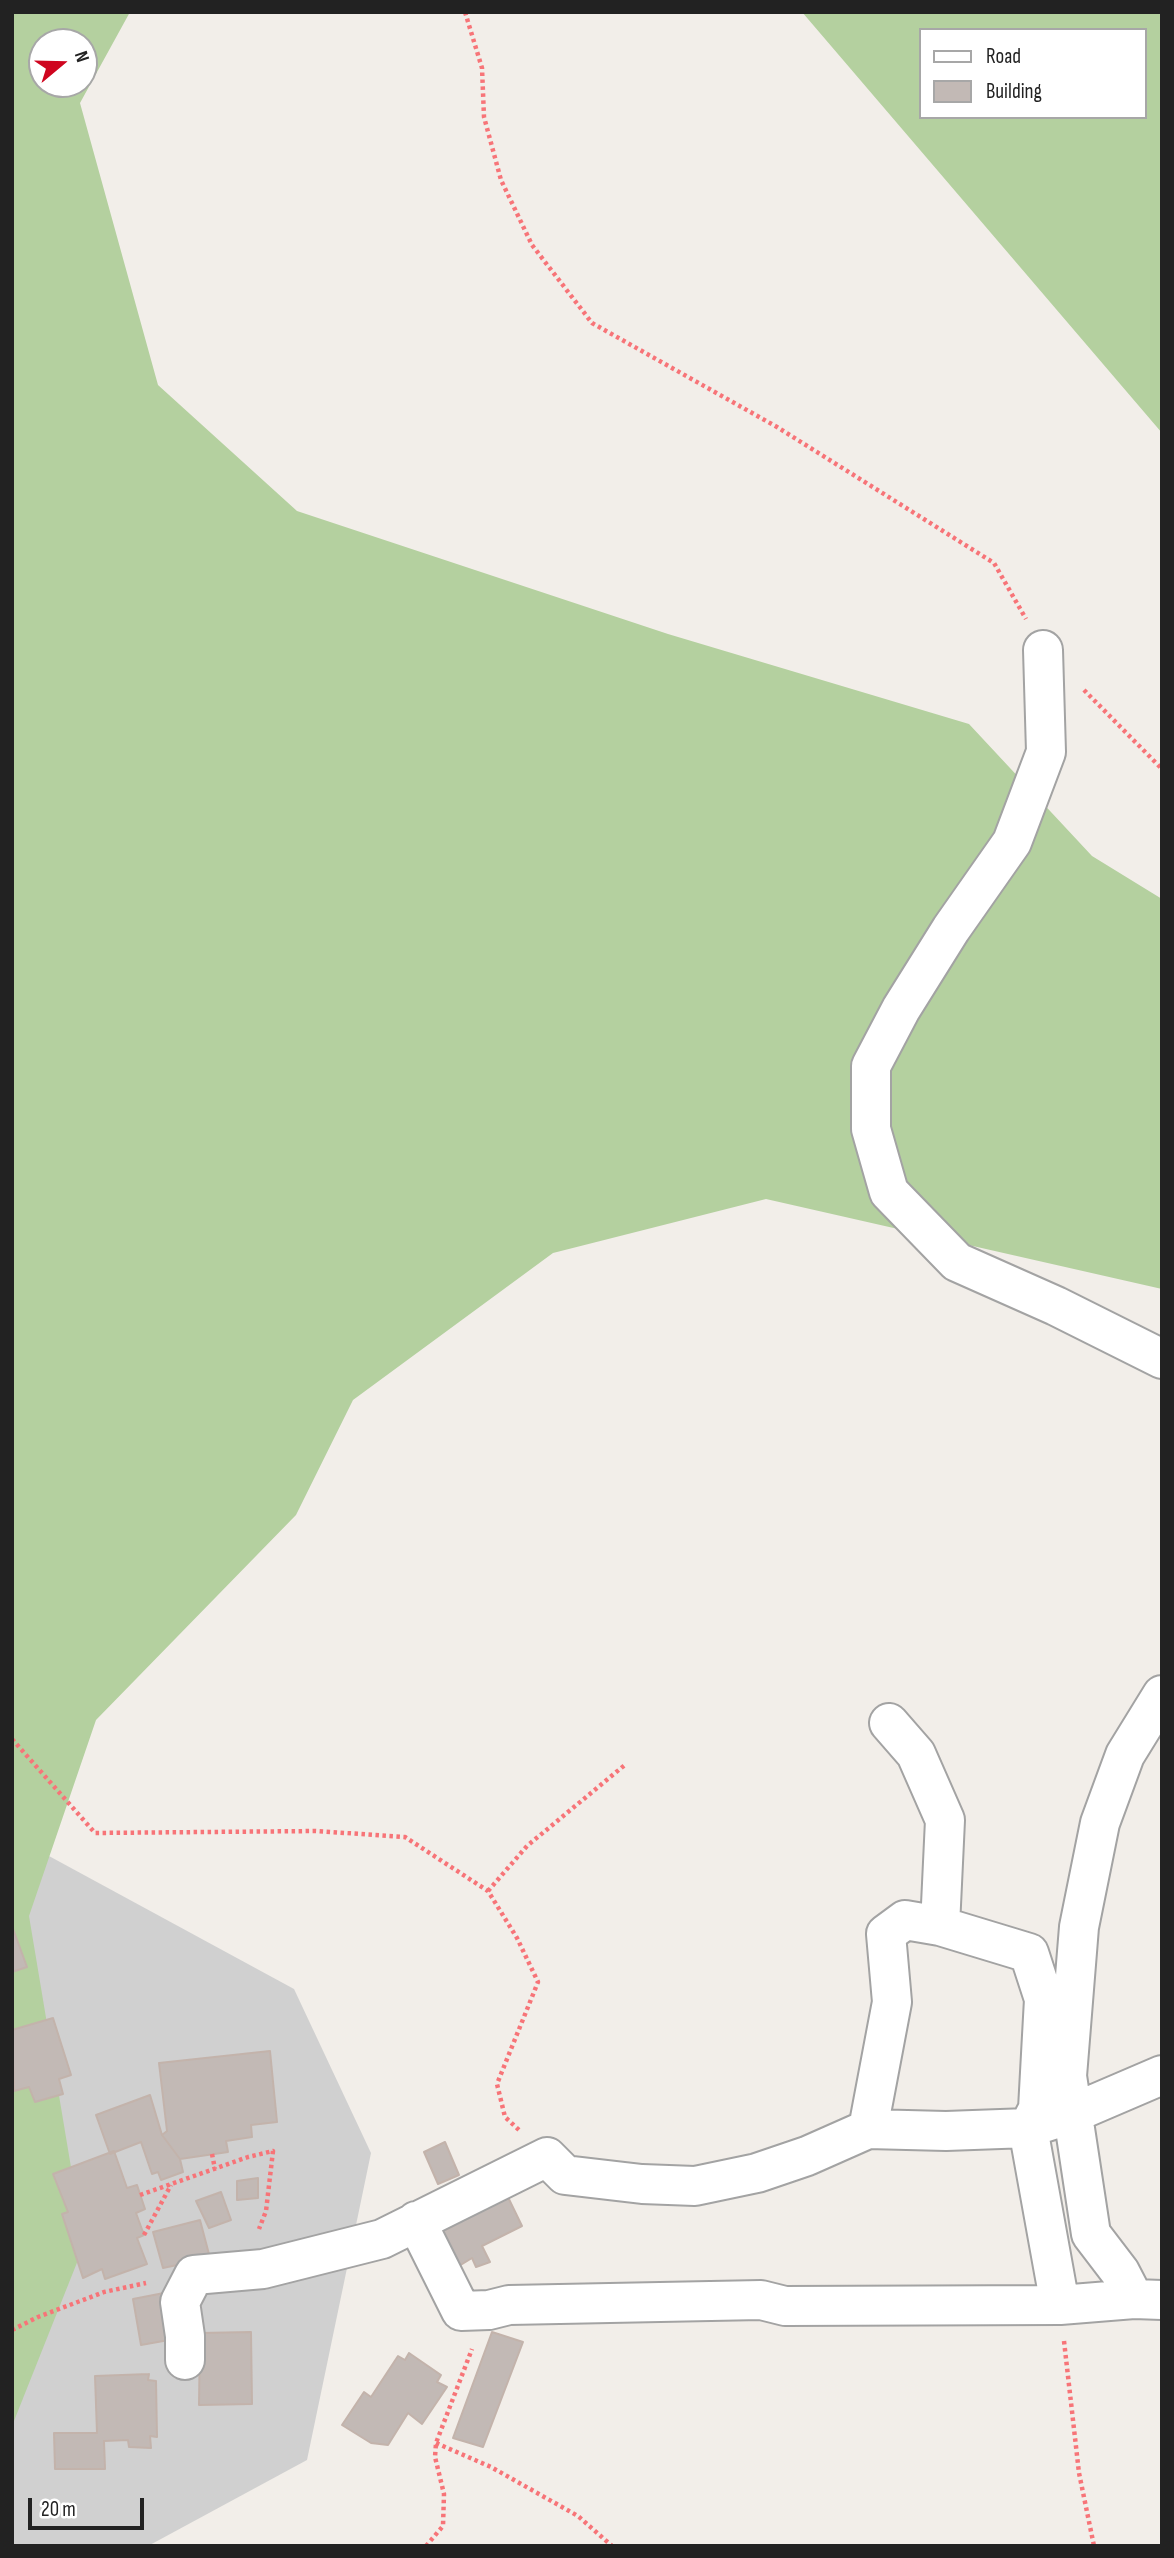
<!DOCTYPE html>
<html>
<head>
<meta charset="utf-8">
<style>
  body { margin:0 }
  #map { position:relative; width:1174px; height:2558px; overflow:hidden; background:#f2eee9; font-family:"Sofia Sans Condensed",sans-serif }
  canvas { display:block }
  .frame { position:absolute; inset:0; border:14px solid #222; pointer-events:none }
  .legend { position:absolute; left:919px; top:28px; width:228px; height:91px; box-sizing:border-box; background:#fff; border:2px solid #a7a7a7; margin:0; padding:9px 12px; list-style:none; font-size:21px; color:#222 }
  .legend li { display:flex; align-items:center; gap:14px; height:35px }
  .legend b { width:35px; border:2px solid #a7a7a7 }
  .north { position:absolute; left:28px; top:28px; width:70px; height:70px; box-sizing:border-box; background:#fff; border:2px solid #a7a7a7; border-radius:50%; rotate:71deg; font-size:19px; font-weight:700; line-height:28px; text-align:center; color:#222 }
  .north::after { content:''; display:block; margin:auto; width:24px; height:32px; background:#cf051f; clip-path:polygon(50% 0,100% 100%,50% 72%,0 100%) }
  .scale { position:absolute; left:28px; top:2498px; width:116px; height:32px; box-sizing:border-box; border:4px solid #222; border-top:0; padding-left:9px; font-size:21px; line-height:24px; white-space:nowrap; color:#222; -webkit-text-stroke:5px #fff; paint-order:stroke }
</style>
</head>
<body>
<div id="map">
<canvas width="1174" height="2558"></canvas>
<div class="frame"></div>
<ul class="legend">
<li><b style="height:9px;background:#fff"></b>Road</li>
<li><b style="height:19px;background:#c2b9b5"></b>Building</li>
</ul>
<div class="north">N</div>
<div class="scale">20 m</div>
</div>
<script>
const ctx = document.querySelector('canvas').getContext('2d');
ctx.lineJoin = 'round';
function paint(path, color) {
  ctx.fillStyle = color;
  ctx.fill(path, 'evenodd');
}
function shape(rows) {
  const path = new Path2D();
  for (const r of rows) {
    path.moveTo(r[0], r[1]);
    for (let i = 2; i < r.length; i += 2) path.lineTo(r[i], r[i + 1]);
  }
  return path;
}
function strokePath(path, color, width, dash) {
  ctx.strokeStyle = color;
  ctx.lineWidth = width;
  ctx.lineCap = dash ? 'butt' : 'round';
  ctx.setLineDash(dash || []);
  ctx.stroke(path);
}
const religious = shape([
  [25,1843,294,1989,371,2153,307,2460,148,2546,12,2546,12,1847]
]);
const forest = shape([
  [12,12,130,12,80,103,158,385,297,511,668,634,969,724,1092,856,1162,899,1162,1289,766,1199,553,1253,353,1400,296,1515,96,1720,29,1916,84,2245,12,2426],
  [42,42,84,42,84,84,42,84],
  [802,12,1162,12,1162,433],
  [920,30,1144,30,1144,117,920,117]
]);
const building = shape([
  [12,1926,27,1967,12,1972,12,1926],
  [53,2018,71,2075,59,2079,63,2094,35,2102,29,2087,14,2091,12,2030,53,2018],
  [270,2051,277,2122,251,2125,252,2137,226,2141,228,2152,180,2159,162,2135,167,2131,159,2063,270,2051],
  [150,2095,162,2135,180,2159,183,2172,161,2180,158,2172,152,2174,141,2142,110,2154,96,2115,150,2095],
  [445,2142,459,2175,438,2184,424,2152,445,2142],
  [114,2151,127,2188,137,2185,145,2209,136,2213,144,2235,137,2238,147,2264,105,2279,102,2269,83,2278,62,2214,68,2212,53,2174,114,2151],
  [258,2178,258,2198,237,2200,237,2181,258,2178],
  [505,2191,522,2226,482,2246,490,2262,476,2267,472,2258,454,2269,437,2233,455,2225,452,2218,505,2191],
  [221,2192,231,2220,209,2228,196,2201,221,2192],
  [200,2220,210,2258,163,2268,153,2232,200,2220],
  [169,2292,180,2338,141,2345,133,2299,169,2292],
  [251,2332,252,2404,199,2405,200,2333,251,2332],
  [492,2332,523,2342,483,2447,453,2438,492,2332],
  [409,2353,441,2375,437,2382,447,2387,422,2424,408,2413,388,2445,371,2443,342,2425,364,2392,371,2397,398,2356,405,2360,409,2353],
  [149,2374,148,2380,156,2381,157,2437,150,2436,151,2448,129,2447,128,2440,104,2441,105,2469,55,2469,54,2433,97,2433,95,2376,149,2374]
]);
const path = shape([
  [465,12,482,68,484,117,501,180,532,245,592,323,777,427,994,563,1026,619],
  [1084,690,1162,769],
  [12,1739,95,1833,316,1831,405,1837,488,1891,517,1938,538,1982,497,2084,505,2117,519,2130],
  [488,1891,527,1846,626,1764],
  [212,2154,215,2169],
  [140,2195,248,2157,273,2151,266,2211,259,2229],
  [144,2235,171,2185],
  [12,2330,38,2317,104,2292,146,2283],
  [1064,2341,1079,2473,1094,2546],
  [436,2443,491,2467,578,2516,612,2546],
  [426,2546,443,2526,444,2494,435,2457,436,2443,472,2349]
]);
const minor = shape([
  [1043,650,1046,752,1012,842,951,929,901,1009,871,1066,871,1129,889,1192,957,1262,1056,1306,1162,1359],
  [889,1723,916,1754,945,1820,940,1926],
  [868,2129,892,2002,886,1934,905,1920,940,1926,1029,1953,1044,1999,1038,2109,1028,2128,1060,2305],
  [416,2221,461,2311,489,2310,509,2305,761,2300,785,2306,1060,2305,1134,2299,1162,2300],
  [1134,2299,1120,2272,1091,2234,1067,2076,1079,1927,1100,1823,1125,1755,1162,1695],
  [185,2360,185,2336,180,2302,194,2275,263,2269,382,2239,547,2157,565,2175,642,2184,695,2186,757,2173,807,2156,868,2129,946,2131,1028,2128,1071,2114,1162,2075]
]);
paint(religious, '#d0d0d0');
paint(forest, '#b4d09f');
paint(building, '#c2b9b5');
strokePath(building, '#c3b3ab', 2);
strokePath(minor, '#a3a3a3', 42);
strokePath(path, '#f77478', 4.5, [3.5, 3.5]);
strokePath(minor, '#fff', 38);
</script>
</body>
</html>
